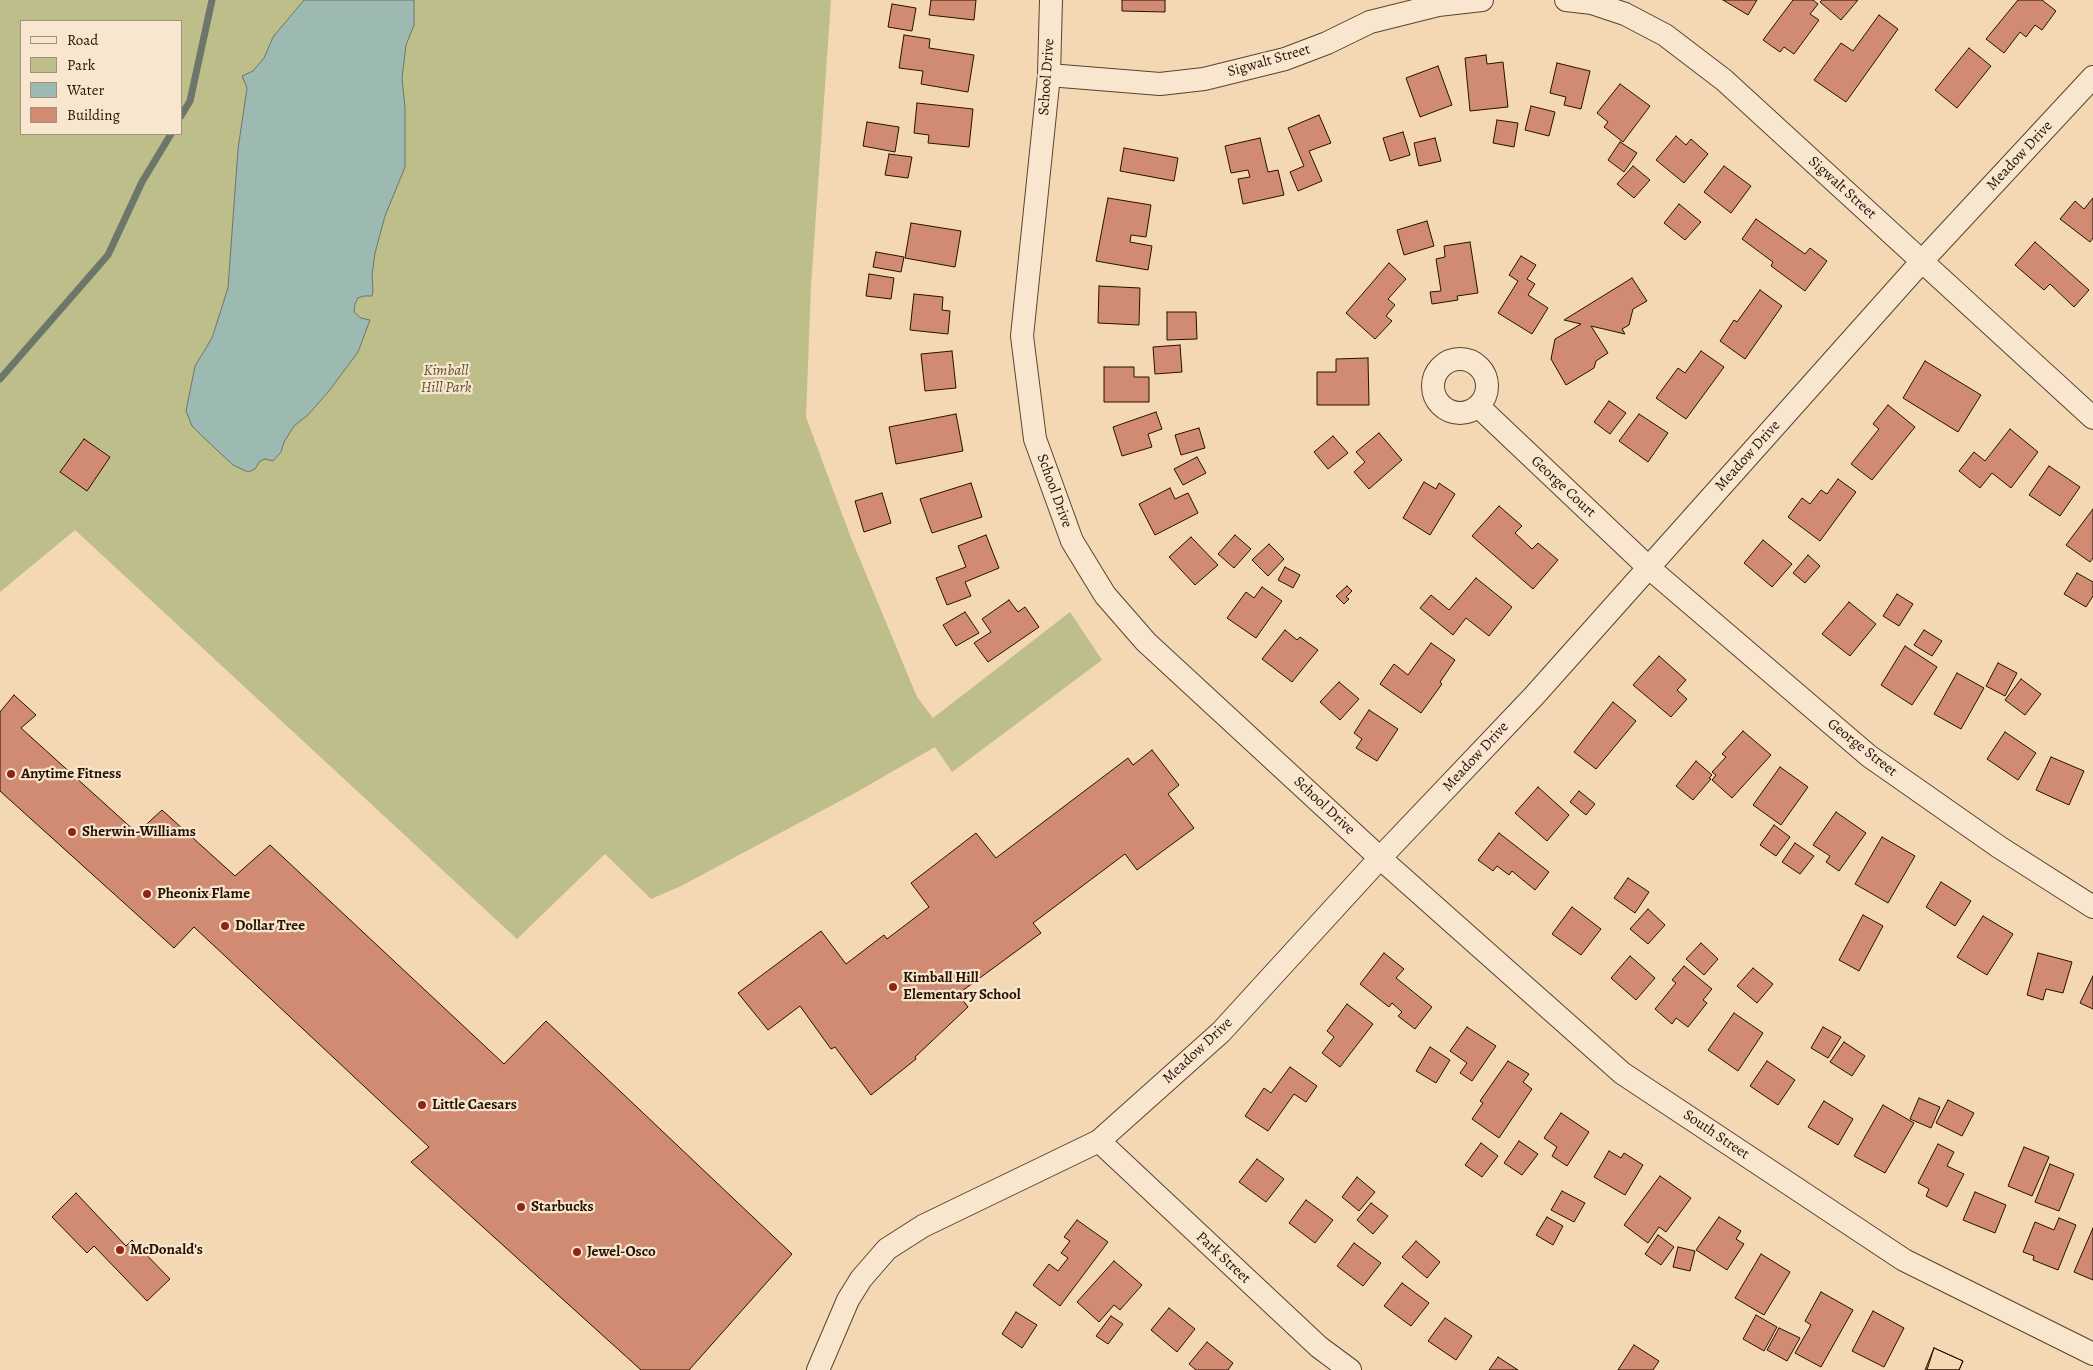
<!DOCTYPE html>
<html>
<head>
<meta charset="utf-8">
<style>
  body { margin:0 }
  #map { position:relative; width:2093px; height:1370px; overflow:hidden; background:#f4d8b3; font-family:Alegreya,serif }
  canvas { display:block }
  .legend { position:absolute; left:20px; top:20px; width:162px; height:115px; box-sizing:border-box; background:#f8e6ce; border:1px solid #a4917c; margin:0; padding:6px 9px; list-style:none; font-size:15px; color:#261100 }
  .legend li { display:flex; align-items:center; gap:10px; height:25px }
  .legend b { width:25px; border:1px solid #a4917c }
</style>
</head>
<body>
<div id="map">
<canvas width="2093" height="1370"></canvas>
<ul class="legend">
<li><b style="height:6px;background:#f8e6ce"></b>Road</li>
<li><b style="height:14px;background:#bebe8b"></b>Park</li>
<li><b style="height:14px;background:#9cb9b2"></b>Water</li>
<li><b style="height:14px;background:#d08b72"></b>Building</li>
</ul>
</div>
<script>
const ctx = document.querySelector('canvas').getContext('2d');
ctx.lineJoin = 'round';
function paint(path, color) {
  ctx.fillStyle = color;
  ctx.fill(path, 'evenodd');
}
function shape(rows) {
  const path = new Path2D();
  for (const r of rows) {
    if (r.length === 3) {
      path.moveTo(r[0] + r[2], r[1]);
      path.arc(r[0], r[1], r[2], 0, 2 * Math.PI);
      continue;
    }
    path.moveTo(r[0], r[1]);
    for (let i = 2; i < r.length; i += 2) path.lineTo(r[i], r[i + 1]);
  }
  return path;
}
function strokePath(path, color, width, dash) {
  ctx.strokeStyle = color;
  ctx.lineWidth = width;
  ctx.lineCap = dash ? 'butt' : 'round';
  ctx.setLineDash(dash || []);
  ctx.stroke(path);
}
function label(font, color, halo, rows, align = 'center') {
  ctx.font = font + ' Alegreya,serif';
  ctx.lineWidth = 4.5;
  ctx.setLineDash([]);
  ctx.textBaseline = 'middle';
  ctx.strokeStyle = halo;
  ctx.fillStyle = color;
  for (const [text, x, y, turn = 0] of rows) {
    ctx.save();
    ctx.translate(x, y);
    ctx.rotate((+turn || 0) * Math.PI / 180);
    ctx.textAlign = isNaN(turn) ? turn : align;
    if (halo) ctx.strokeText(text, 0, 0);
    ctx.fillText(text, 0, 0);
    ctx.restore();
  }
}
const green = shape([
  [0,0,831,0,811,286,806,417,851,538,917,697,933,718,1070,612,1102,660,952,772,935,747,855,793,681,886,651,899,605,854,517,939,75,530,0,592],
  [21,21,181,21,181,134,21,134]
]);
const water = shape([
  [304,0,414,0,414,25,406,45,402,78,405,108,405,167,385,216,375,253,372,275,373,290,372,296,364,296,358,298,355,304,354,312,361,318,370,320,358,352,329,391,308,415,294,426,284,442,281,452,273,461,265,459,260,461,255,469,248,472,233,465,202,436,192,426,186,411,195,366,212,338,228,288,238,149,247,88,242,76,253,71,264,58,273,37,304,0]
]);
const stream = shape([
  [181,116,190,101,212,0],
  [0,379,108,255,142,182,171,134]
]);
const building = shape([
  [931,0,976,0,974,20,929,15,931,0],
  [1122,0,1165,0,1165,12,1122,11,1122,0],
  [1723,0,1757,0,1748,15,1723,0],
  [1793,0,1813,0,1818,4,1810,14,1819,20,1794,54,1784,47,1780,52,1763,40,1793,0],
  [1822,0,1858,0,1841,20,1820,2,1822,0],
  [2018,0,2042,0,2056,11,2042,30,2035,25,2026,37,2020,32,2004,53,1986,39,2018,0],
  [892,4,916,8,912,31,888,27,892,4],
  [1879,15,1898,29,1846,102,1814,80,1841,43,1853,51,1879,15],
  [904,35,930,39,929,48,974,55,968,92,921,84,923,71,899,68,904,35],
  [1969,48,1991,66,1957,108,1935,90,1969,48],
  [1486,55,1487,64,1503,62,1508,107,1470,111,1465,58,1486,55],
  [1557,63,1590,71,1581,109,1564,105,1566,97,1550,93,1557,63],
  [1438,66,1452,105,1420,117,1406,78,1438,66],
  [1620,84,1650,106,1623,142,1604,127,1608,122,1597,113,1620,84],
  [917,103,973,109,969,147,928,143,929,135,914,133,917,103],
  [1531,106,1555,112,1549,136,1525,130,1531,106],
  [1319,115,1331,143,1309,151,1322,181,1298,191,1290,172,1304,166,1288,128,1319,115],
  [1497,120,1518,123,1514,147,1493,143,1497,120],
  [867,122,899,127,895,152,863,146,867,122],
  [1403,132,1410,155,1390,161,1383,138,1403,132],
  [1676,136,1686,145,1691,139,1708,154,1684,183,1656,160,1676,136],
  [1260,138,1268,172,1278,170,1284,195,1243,204,1238,179,1250,177,1248,170,1231,173,1225,146,1260,138],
  [1435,138,1441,161,1419,166,1414,143,1435,138],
  [1620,142,1637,153,1624,172,1608,160,1620,142],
  [1124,148,1178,158,1174,181,1120,171,1124,148],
  [889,154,912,157,908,178,885,175,889,154],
  [1633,166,1650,180,1634,198,1617,184,1633,166],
  [1724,166,1751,186,1731,213,1704,192,1724,166],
  [1108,198,1151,205,1146,237,1131,235,1130,242,1152,246,1148,270,1096,261,1108,198],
  [2093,198,2093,238,2090,242,2060,219,2075,201,2084,209,2093,198],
  [1679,204,1701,222,1685,240,1664,223,1679,204],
  [1756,219,1805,254,1810,248,1827,261,1805,291,1771,266,1773,262,1742,239,1756,219],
  [1427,221,1434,246,1404,255,1397,230,1427,221],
  [911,223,961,231,955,267,905,258,911,223],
  [1470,242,1478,293,1457,296,1458,300,1432,304,1430,292,1441,291,1436,259,1445,257,1444,246,1470,242],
  [2035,242,2089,290,2074,307,2050,284,2044,290,2015,265,2035,242],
  [876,252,904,257,901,272,873,267,876,252],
  [1521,256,1536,265,1527,279,1535,284,1528,295,1548,308,1532,334,1498,313,1518,281,1509,275,1521,256],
  [1389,263,1406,279,1388,299,1395,305,1386,316,1392,321,1375,339,1346,313,1389,263],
  [869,274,894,278,891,299,866,296,869,274],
  [1632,278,1647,301,1633,309,1629,325,1622,329,1625,334,1591,326,1608,353,1596,361,1594,368,1566,385,1551,359,1555,339,1581,324,1564,320,1632,278],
  [1099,286,1140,288,1139,325,1098,323,1099,286],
  [1760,290,1782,306,1745,359,1720,341,1734,320,1737,322,1760,290],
  [914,294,943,297,942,310,950,311,948,334,910,330,914,294],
  [1167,312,1196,312,1197,339,1167,340,1167,312],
  [1180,345,1182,372,1155,374,1153,347,1180,345],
  [952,351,956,388,925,391,921,354,952,351],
  [1701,351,1724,367,1686,419,1656,398,1678,368,1685,373,1701,351],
  [1368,358,1369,405,1317,405,1317,372,1336,372,1336,359,1368,358],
  [1925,361,1981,395,1958,432,1903,398,1925,361],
  [1104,367,1134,367,1134,377,1149,377,1149,402,1104,402,1104,367],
  [1609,401,1626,413,1610,434,1594,422,1609,401],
  [1888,405,1915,427,1872,480,1851,464,1879,429,1873,424,1888,405],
  [1156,412,1162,429,1148,434,1152,447,1122,456,1113,427,1156,412],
  [956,414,963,451,896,464,889,427,956,414],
  [1639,414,1668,433,1648,462,1619,441,1639,414],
  [1199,428,1205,448,1181,455,1175,435,1199,428],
  [2010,429,2038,452,2011,488,1992,473,1980,488,1959,471,1974,452,1985,461,2010,429],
  [1379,433,1402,460,1369,489,1354,472,1365,462,1356,452,1379,433],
  [1333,436,1348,453,1328,469,1314,452,1333,436],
  [84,439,110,457,87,491,60,472,84,439],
  [1197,457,1206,473,1183,485,1174,469,1197,457],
  [2049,466,2080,487,2060,516,2029,495,2049,466],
  [1838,479,1856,492,1820,541,1788,517,1802,498,1810,504,1821,490,1827,494,1838,479],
  [1424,482,1436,489,1439,483,1455,494,1430,535,1403,518,1424,482],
  [971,483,982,517,932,533,920,499,971,483],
  [1170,488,1175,499,1188,493,1198,513,1155,535,1139,504,1170,488],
  [882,493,891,523,864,532,855,501,882,493],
  [1499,506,1522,526,1515,533,1532,549,1538,543,1558,560,1533,589,1472,536,1499,506],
  [2093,509,2093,558,2090,562,2066,545,2093,509],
  [986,535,999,568,965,582,971,596,947,605,936,578,966,567,958,546,986,535],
  [1235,535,1251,549,1234,568,1218,554,1235,535],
  [1191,537,1218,565,1195,585,1169,557,1191,537],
  [1763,540,1792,564,1772,587,1744,563,1763,540],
  [1269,544,1284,559,1268,576,1252,560,1269,544],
  [1808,555,1820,566,1805,583,1793,573,1808,555],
  [1285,567,1300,575,1293,588,1278,580,1285,567],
  [2077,573,2093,582,2093,596,2086,607,2064,594,2077,573],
  [1476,578,1512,607,1489,636,1466,618,1453,635,1420,608,1431,595,1449,610,1476,578],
  [1347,586,1352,591,1346,597,1349,599,1344,604,1336,596,1347,586],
  [1262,587,1282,601,1256,638,1227,618,1246,592,1254,598,1262,587],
  [1897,594,1913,604,1899,626,1883,616,1897,594],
  [1009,600,1018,612,1025,607,1039,627,988,662,974,643,991,632,982,619,1009,600],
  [1849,602,1876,624,1850,656,1822,634,1849,602],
  [965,612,979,633,956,646,943,625,965,612],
  [1285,630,1297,640,1300,637,1318,650,1292,682,1262,659,1285,630],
  [1924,630,1942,641,1932,656,1914,645,1924,630],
  [1431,643,1455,660,1440,682,1442,684,1421,713,1380,684,1394,664,1408,675,1431,643],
  [1905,646,1937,667,1912,705,1881,685,1905,646],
  [1659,656,1686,680,1677,690,1687,699,1671,717,1633,685,1659,656],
  [1998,663,2017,673,2005,696,1986,686,1998,663],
  [1957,673,1984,688,1961,729,1934,714,1957,673],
  [2021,679,2041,694,2025,715,2005,700,2021,679],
  [1339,682,1359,699,1340,720,1320,702,1339,682],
  [14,695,36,715,21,728,137,833,162,810,235,876,270,845,504,1064,546,1021,792,1254,689,1370,641,1370,411,1162,429,1147,194,927,174,948,0,791,0,712,14,695],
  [1613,702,1636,721,1596,769,1574,752,1613,702],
  [1369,710,1398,729,1377,761,1356,748,1362,739,1354,733,1369,710],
  [1743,731,1771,755,1732,798,1712,780,1716,775,1712,772,1726,757,1722,754,1743,731],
  [2005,732,2036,753,2018,780,1987,759,2005,732],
  [1152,750,1179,785,1168,794,1194,828,1137,870,1125,854,1033,923,1041,933,958,994,968,1007,915,1057,916,1059,871,1095,835,1047,831,1049,800,1006,768,1030,738,993,821,931,846,964,884,935,887,939,929,907,911,883,976,833,996,858,1128,758,1133,765,1152,750],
  [2051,757,2084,771,2069,805,2036,790,2051,757],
  [1696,761,1712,775,1709,778,1711,779,1693,800,1676,786,1696,761],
  [1780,767,1808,787,1781,825,1753,805,1780,767],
  [1538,787,1569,815,1547,841,1515,813,1538,787],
  [1579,791,1595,804,1586,815,1570,802,1579,791],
  [1836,812,1866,833,1839,871,1826,862,1830,856,1813,845,1836,812],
  [1774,825,1790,837,1776,856,1760,845,1774,825],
  [1499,833,1549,872,1535,890,1512,871,1509,875,1497,866,1493,871,1478,860,1499,833],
  [1882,837,1915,856,1888,903,1855,884,1882,837],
  [1795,843,1814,856,1800,874,1782,862,1795,843],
  [1628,878,1649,892,1635,913,1614,898,1628,878],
  [1941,882,1971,901,1955,926,1926,907,1941,882],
  [1572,907,1601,929,1581,955,1552,934,1572,907],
  [1648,909,1665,925,1648,944,1630,929,1648,909],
  [1863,915,1883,926,1859,971,1839,960,1863,915],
  [1983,916,2013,934,1987,975,1957,957,1983,916],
  [1701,943,1718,959,1704,975,1686,959,1701,943],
  [1384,953,1404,969,1396,978,1432,1007,1415,1029,1398,1016,1402,1012,1392,1003,1389,1007,1360,984,1384,953],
  [2038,953,2072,962,2063,993,2046,989,2043,1000,2027,995,2038,953],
  [1630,956,1655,978,1636,1000,1611,978,1630,956],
  [1684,966,1712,989,1703,1000,1707,1003,1688,1027,1676,1018,1672,1024,1655,1009,1676,983,1672,980,1684,966],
  [1753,968,1773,984,1757,1003,1737,986,1753,968],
  [2093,976,2093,1009,2080,1003,2093,976],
  [1347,1004,1373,1024,1340,1067,1322,1053,1334,1037,1327,1031,1347,1004],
  [1734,1013,1763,1033,1738,1071,1708,1050,1734,1013],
  [1467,1027,1496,1046,1472,1081,1460,1073,1467,1063,1450,1051,1467,1027],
  [1823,1027,1841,1037,1828,1058,1811,1048,1823,1027],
  [1844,1042,1865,1056,1852,1076,1830,1062,1844,1042],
  [1430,1047,1450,1060,1436,1083,1416,1071,1430,1047],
  [1508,1061,1529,1074,1523,1082,1532,1089,1499,1138,1472,1119,1483,1103,1480,1101,1508,1061],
  [1767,1061,1795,1080,1778,1105,1750,1086,1767,1061],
  [1290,1067,1317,1086,1306,1102,1294,1094,1268,1131,1245,1116,1264,1088,1271,1093,1290,1067],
  [1919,1098,1940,1107,1931,1128,1910,1119,1919,1098],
  [1948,1100,1974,1113,1962,1136,1936,1123,1948,1100],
  [1824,1101,1853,1119,1838,1145,1808,1127,1824,1101],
  [1883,1105,1914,1123,1885,1173,1854,1156,1883,1105],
  [1561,1113,1589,1132,1567,1166,1552,1156,1557,1147,1544,1138,1561,1113],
  [1519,1141,1538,1154,1522,1175,1504,1163,1519,1141],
  [1481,1143,1498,1156,1482,1177,1465,1165,1481,1143],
  [1938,1144,1954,1152,1947,1166,1964,1174,1947,1207,1926,1196,1929,1189,1918,1183,1938,1144],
  [2024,1147,2049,1157,2032,1196,2008,1186,2024,1147],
  [1609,1151,1621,1158,1624,1153,1643,1165,1625,1195,1594,1177,1609,1151],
  [1257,1159,1284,1179,1266,1202,1239,1182,1257,1159],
  [2050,1164,2074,1174,2059,1211,2035,1202,2050,1164],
  [1660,1176,1691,1198,1666,1232,1659,1227,1648,1243,1624,1225,1660,1176],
  [1357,1177,1375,1192,1359,1211,1342,1197,1357,1177],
  [1562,1191,1585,1203,1574,1222,1551,1210,1562,1191],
  [1975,1192,2006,1205,1995,1233,1963,1220,1975,1192],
  [76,1193,126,1246,132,1240,170,1279,147,1301,94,1246,87,1253,52,1217,76,1193],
  [1306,1200,1333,1220,1315,1243,1289,1223,1306,1200],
  [1371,1203,1388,1216,1373,1234,1357,1220,1371,1203],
  [1547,1217,1563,1226,1553,1245,1536,1235,1547,1217],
  [1719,1217,1741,1231,1736,1239,1744,1244,1727,1270,1696,1250,1719,1217],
  [2059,1218,2076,1225,2058,1270,2033,1260,2034,1256,2023,1252,2035,1222,2054,1230,2059,1218],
  [1077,1220,1108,1242,1060,1306,1033,1285,1049,1264,1058,1271,1068,1258,1061,1253,1070,1241,1064,1237,1077,1220],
  [2093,1228,2093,1280,2074,1272,2093,1228],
  [1658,1235,1674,1247,1661,1265,1645,1254,1658,1235],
  [1416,1241,1440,1262,1427,1278,1402,1257,1416,1241],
  [1354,1243,1381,1263,1363,1286,1337,1266,1354,1243],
  [1678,1247,1695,1251,1690,1271,1673,1267,1678,1247],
  [1761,1254,1790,1272,1764,1315,1735,1298,1761,1254],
  [1114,1261,1142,1285,1120,1310,1114,1305,1099,1322,1077,1302,1114,1261],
  [1402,1283,1429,1303,1411,1326,1384,1306,1402,1283],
  [1821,1292,1853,1310,1821,1367,1795,1353,1811,1325,1805,1321,1821,1292],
  [1169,1308,1195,1329,1177,1352,1151,1330,1169,1308],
  [1873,1311,1904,1328,1884,1367,1852,1351,1873,1311],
  [1016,1312,1037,1325,1022,1348,1002,1334,1016,1312],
  [1756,1315,1777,1327,1764,1351,1743,1339,1756,1315],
  [1111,1316,1123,1324,1108,1344,1096,1336,1111,1316],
  [1445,1318,1472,1336,1456,1360,1428,1341,1445,1318],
  [1779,1328,1800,1338,1787,1361,1767,1350,1779,1328],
  [1207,1342,1233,1363,1228,1370,1196,1370,1189,1364,1207,1342],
  [1634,1345,1659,1361,1653,1370,1618,1370,1634,1345],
  [1934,1348,1963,1361,1959,1370,1927,1370,1934,1348],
  [1934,1348,1963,1361,1959,1370,1925,1370,1934,1348],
  [1498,1357,1518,1370,1489,1370,1498,1357]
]);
const minor = shape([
  [1051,0,1049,75,1022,336,1035,439,1072,541,1105,595,1146,642,1380,858,1622,1073,1904,1260,2093,1354],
  [1566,0,1592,3,1625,14,1665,35,1724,80,2093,418],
  [1049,75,1160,84,1204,79,1285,59,1327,43,1370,22,1438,5,1482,0],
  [1460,386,27],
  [1478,406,1648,567,1869,756,1999,847,2093,907],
  [1099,1141,1319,1347,1350,1370],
  [818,1370,848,1300,861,1279,887,1249,923,1226,1099,1141,1221,1032,1380,858,1534,696,1923,260,2093,77]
]);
const markers = [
  [11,774,5,"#8f2418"],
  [72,832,5,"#8f2418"],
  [147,894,5,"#8f2418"],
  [225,926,5,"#8f2418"],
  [893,987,5,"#8f2418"],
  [422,1105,5,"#8f2418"],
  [521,1207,5,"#8f2418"],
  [120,1250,5,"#8f2418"],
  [577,1252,5,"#8f2418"]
];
const streetNames = [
  ["Sigwalt Street",1269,61,-16],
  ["School Drive",1047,77,-86],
  ["Meadow Drive",2020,156,-47],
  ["Sigwalt Street",1842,188,42],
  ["Meadow Drive",1748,456,-48],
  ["George Court",1563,487,43],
  ["School Drive",1054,491,70],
  ["George Street",1862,748,38],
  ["Meadow Drive",1476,757,-47],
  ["School Drive",1324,806,43],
  ["Meadow Drive",1198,1051,-43],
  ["South Street",1716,1135,34],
  ["Park Street",1223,1258,43]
];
const parkNames = [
  ["Kimball",446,371],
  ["Hill Park",446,388]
];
const poiNames = [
  ["Anytime Fitness",21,774],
  ["Sherwin-Williams",82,832],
  ["Pheonix Flame",157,894],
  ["Dollar Tree",235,926],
  ["Kimball Hill",903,978],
  ["Elementary School",903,995],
  ["Little Caesars",432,1105],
  ["Starbucks",531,1207],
  ["McDonald's",130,1250],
  ["Jewel-Osco",587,1252]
];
paint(green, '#bebe8b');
paint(water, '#9cb9b2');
strokePath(water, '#6d766b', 1);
strokePath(stream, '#6d766b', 7);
paint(building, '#d08b72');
strokePath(building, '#261100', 1);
strokePath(minor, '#5a432d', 24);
strokePath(minor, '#f8e6ce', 22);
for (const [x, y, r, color] of markers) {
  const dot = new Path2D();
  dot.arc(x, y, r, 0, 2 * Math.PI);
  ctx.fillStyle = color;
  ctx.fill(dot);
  strokePath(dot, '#f8e6ce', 2);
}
label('15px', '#261100', '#f8e6ce', streetNames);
label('italic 15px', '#5b4e31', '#f8e6ce', parkNames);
label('bold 15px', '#261100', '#f8e6ce', poiNames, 'left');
</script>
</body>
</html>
